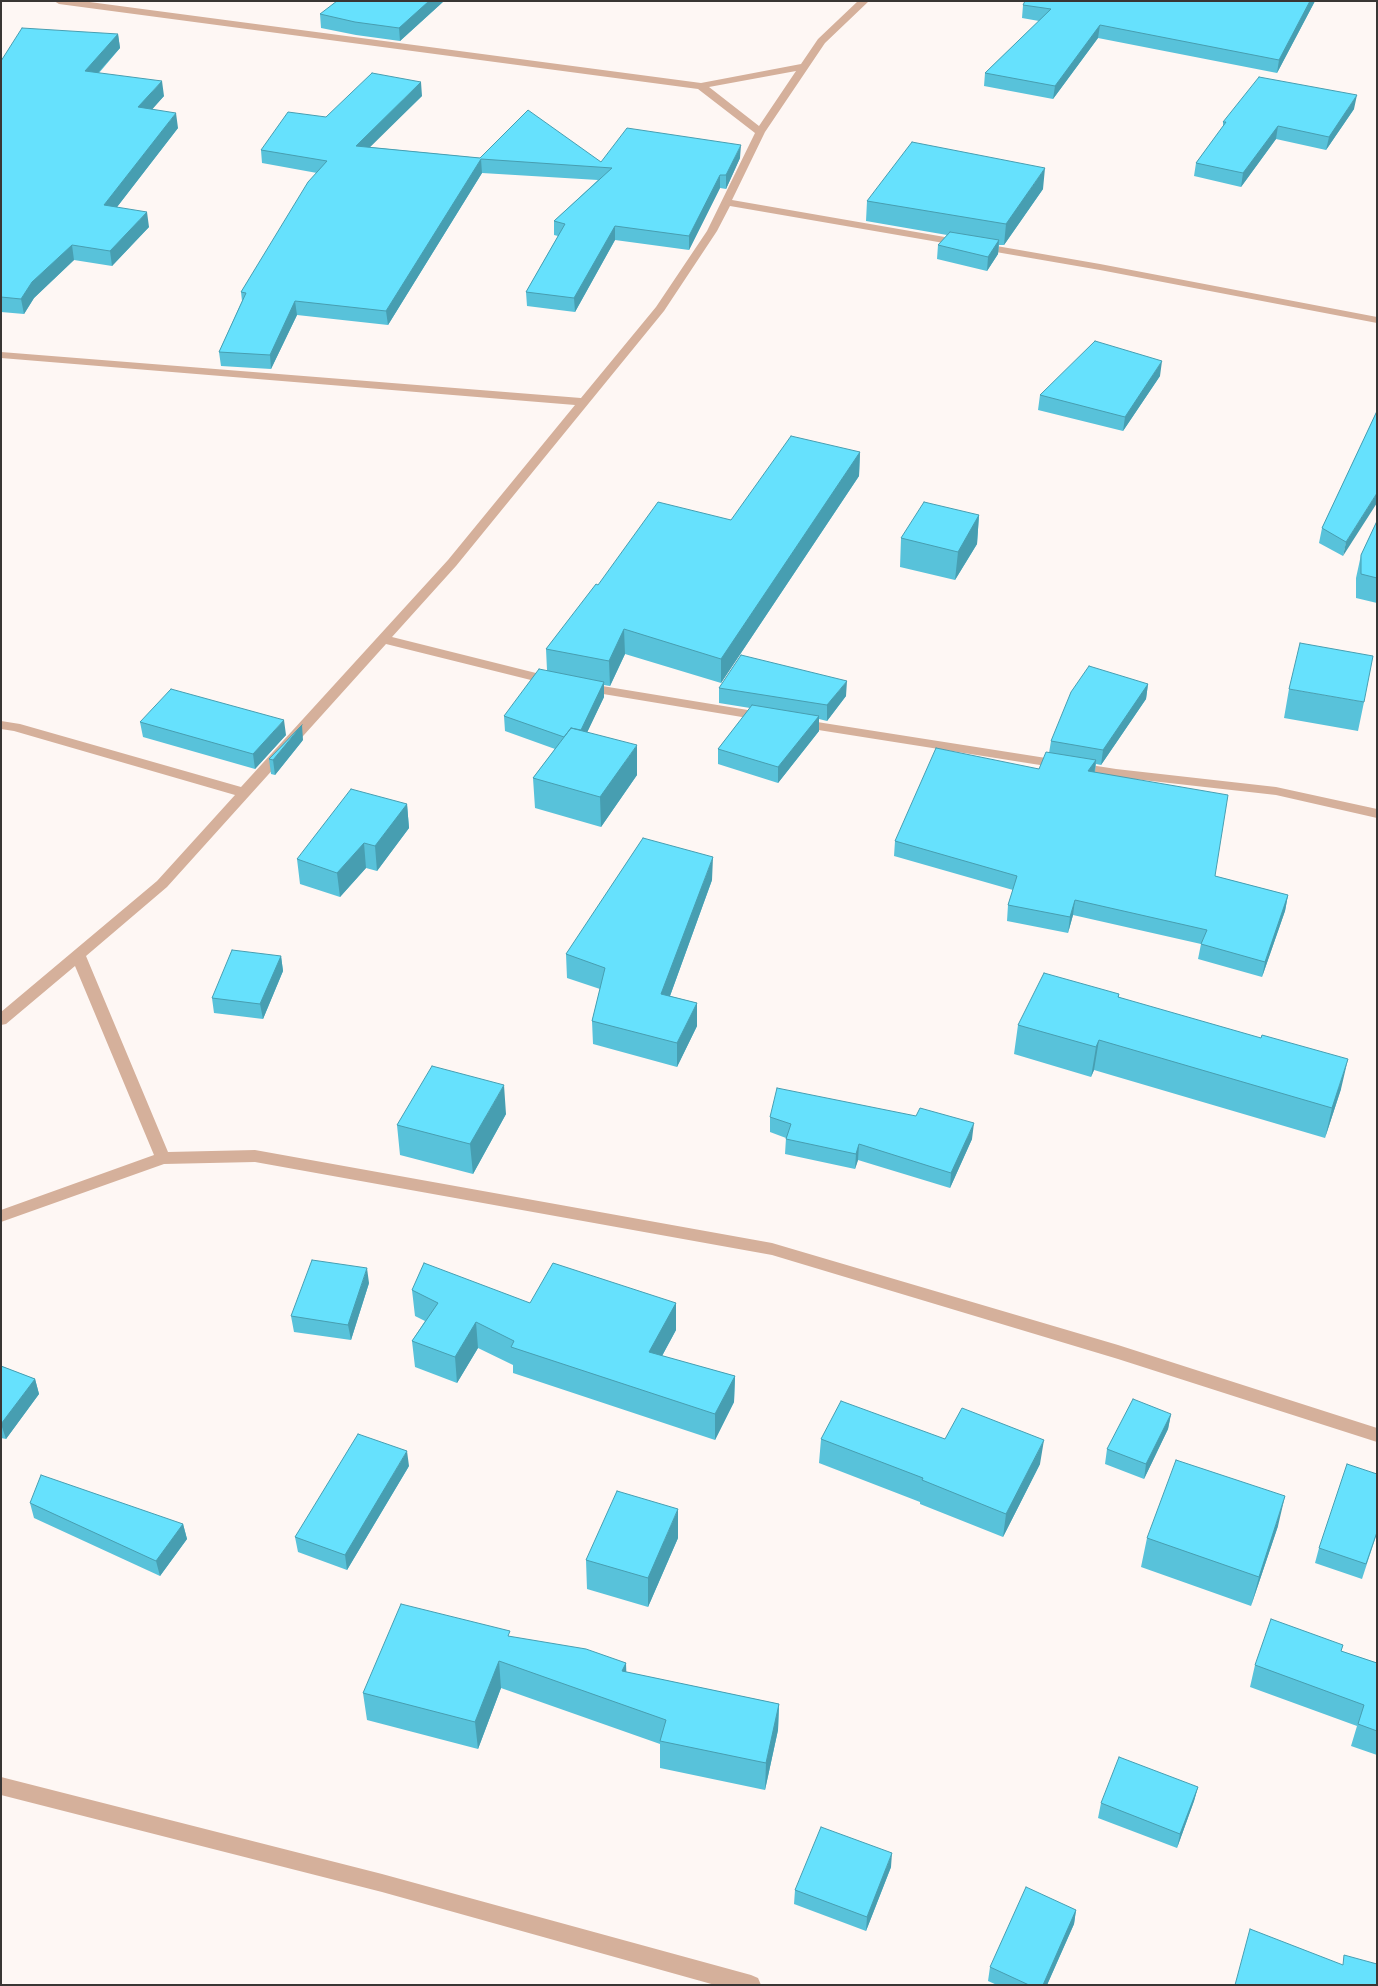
<!DOCTYPE html>
<html>
<head>
<meta charset="utf-8">
<style>
  body { margin:0 }
  #map { position:relative; width:1378px; height:1986px; overflow:hidden; background:#fef7f4; font-family:Barlow,sans-serif }
  canvas { display:block }
  .frame { position:absolute; inset:0; border:2px solid #393634; pointer-events:none }
</style>
</head>
<body>
<div id="map">
<canvas width="1378" height="1986"></canvas>
<div class="frame"></div>
</div>
<script>
const ctx = document.querySelector('canvas').getContext('2d');
ctx.lineJoin = 'round';
function shape(rows) {
  const path = new Path2D();
  for (const r of rows) {
    path.moveTo(r[0], r[1]);
    for (let i = 2; i < r.length; i += 2) path.lineTo(r[i], r[i + 1]);
  }
  return path;
}
function paint(path, color) {
  ctx.fillStyle = color;
  ctx.fill(path, 'evenodd');
}
function strokePath(path, color, width, dash) {
  ctx.strokeStyle = color;
  ctx.lineWidth = width;
  ctx.lineCap = dash ? 'butt' : 'round';
  ctx.setLineDash(dash || []);
  ctx.stroke(path);
}
const street = shape([
  [54,1,82,1,701,83,801,64,818,39,858,1,869,1,825,43,765,132,732,200,1100,264,1377,317,1377,323,1100,270,730,206,717,231,664,311,456,566,392,637,556,678,558,681,556,684,551,685,386,644,167,887,86,956,168,1152,255,1150,772,1243,1118,1345,1377,1428,1377,1442,1118,1359,772,1255,255,1162,164,1164,1,1222,1,1210,154,1155,75,966,6,1024,1,1025,1,1012,157,881,235,795,14,731,1,729,1,721,20,724,241,787,448,560,575,405,1,358,1,352,581,398,656,307,707,231,755,133,698,89,59,4,54,1],
  [796,71,759,126,709,87,796,71],
  [584,683,766,713,773,717,766,721,579,690,577,687,579,684,584,683],
  [798,719,1116,769,1276,787,1377,809,1377,818,1276,795,1116,777,793,726,791,723,793,720,798,719],
  [1,1777,382,1874,751,1975,758,1978,761,1985,715,1985,382,1892,1,1795,1,1777]
]);
const wall = shape([
  [444,1,400,41,356,35,321,28,320,14],
  [1315,1,1277,73,1098,38,1053,99,984,86,985,73,1039,21,1022,18,1023,5],
  [118,34,120,48,99,73,164,96,152,109,178,128,117,207,149,227,112,266,74,260,34,298,24,314,1,312,1,61],
  [422,96,369,147,480,158,601,162,740,158,726,189,720,188,689,250,615,240,575,312,527,306,526,292,558,236,554,235,554,221,598,180,482,173,388,325,297,315,271,369,221,366,219,352,242,301,241,292,317,173,262,163,261,150,326,117],
  [1354,109,1326,150,1276,139,1241,187,1194,176,1196,163,1223,127,1223,122],
  [1043,189,1004,245,999,245,998,254,987,271,937,259,938,245,947,235,866,221,867,201],
  [1160,376,1123,431,1038,410,1040,395],
  [1377,411,1343,556,1319,543,1322,528],
  [860,452,859,476,721,683,625,654,610,686,604,685,604,697,587,732,637,775,601,827,535,808,533,778,555,749,505,731,504,716,547,670,546,649,598,585,731,520],
  [979,515,977,544,955,580,900,567,901,538],
  [1377,521,1377,603,1356,598,1356,578,1361,555],
  [1148,684,1146,699,1101,765,1096,764,1095,772,1215,876,1288,895,1285,911,1262,977,1198,959,1201,944,1073,915,1068,933,1007,921,1008,905,1013,890,894,856,895,841,1039,769,1049,753,1051,741],
  [719,688,846,696,827,721,819,719,819,731,778,783,718,764,718,749,750,708,719,703],
  [1289,689,1364,702,1358,731,1284,718],
  [140,722,286,735,255,769,143,737],
  [303,740,275,775,271,774,269,759],
  [407,804,409,828,377,871,366,868,340,897,300,884,297,859],
  [712,880,670,996,697,1003,697,1026,677,1067,593,1044,592,1021,600,989,567,978,566,954],
  [281,956,283,971,263,1019,214,1013,212,998],
  [1119,994,1119,997,1341,1089,1325,1138,1094,1070,1091,1077,1014,1054,1018,1025],
  [506,1114,473,1174,400,1155,397,1125],
  [770,1117,972,1139,950,1188,858,1160,855,1169,785,1154,786,1138,770,1132],
  [369,1283,351,1340,294,1332,291,1316],
  [412,1290,530,1303,676,1303,676,1330,662,1356,735,1376,734,1402,715,1440,513,1373,513,1365,478,1348,457,1383,415,1367,412,1341,425,1321,415,1316],
  [1,1366,35,1379,39,1394,6,1439,1,1438],
  [1171,1414,1168,1429,1144,1479,1105,1464,1107,1449],
  [821,1439,945,1439,1040,1464,1003,1537,920,1504,920,1502,819,1463],
  [409,1466,347,1570,298,1552,295,1537],
  [30,1503,183,1524,187,1539,160,1576,34,1518],
  [1278,1526,1251,1606,1141,1567,1147,1538],
  [1377,1533,1362,1579,1315,1563,1319,1548],
  [678,1538,648,1607,587,1589,586,1560],
  [511,1637,626,1663,626,1672,779,1704,778,1730,765,1790,660,1768,660,1744,501,1688,478,1749,367,1720,363,1693],
  [1341,1651,1377,1663,1377,1755,1351,1746,1357,1726,1250,1687,1255,1665],
  [1198,1787,1194,1801,1177,1848,1098,1818,1101,1803],
  [891,1867,866,1931,794,1904,795,1890],
  [1076,1910,1074,1924,1047,1985,997,1985,988,1981,990,1967]
]);
const shadedWall = shape([
  [429,1,444,1,400,41,399,28],
  [1310,1,1315,1,1277,73,1279,60],
  [1100,25,1098,38,1053,99,1055,86],
  [118,34,120,48,87,85,85,71],
  [162,81,164,96,141,122,138,107],
  [421,82,422,96,357,160,356,146],
  [1357,95,1354,109,1326,150,1329,137],
  [176,113,178,128,107,220,104,205],
  [1278,126,1276,139,1241,187,1243,173],
  [741,145,740,158,726,189,726,175],
  [481,159,482,173,388,325,386,311],
  [1045,168,1043,189,1004,245,1006,224],
  [720,175,720,188,689,250,689,236],
  [147,212,149,227,112,266,110,251],
  [615,226,615,240,575,312,574,298],
  [999,240,998,254,987,271,988,257],
  [72,245,74,260,34,298,24,314,21,299,32,282],
  [295,301,297,315,271,369,270,355],
  [1162,361,1160,376,1123,431,1125,417],
  [860,452,859,476,721,683,721,659],
  [1377,493,1377,503,1343,556,1346,542],
  [979,515,977,544,955,580,958,552],
  [624,629,625,654,610,686,609,661],
  [847,681,846,696,827,721,827,705],
  [604,682,604,697,576,756,575,741],
  [1148,684,1146,699,1101,765,1103,750],
  [819,716,819,731,778,783,778,767],
  [284,720,286,735,255,769,253,754],
  [302,725,303,740,275,775,273,760],
  [637,745,637,775,601,827,600,797],
  [1096,760,1094,775,1088,771],
  [407,804,409,828,377,871,375,846],
  [364,843,366,868,340,897,337,873],
  [713,857,712,880,662,1018,661,994],
  [1288,895,1285,911,1262,977,1265,962],
  [1075,900,1073,915,1068,933,1070,917],
  [281,956,283,971,263,1019,260,1004],
  [697,1003,697,1026,677,1067,677,1043],
  [1099,1040,1094,1070,1091,1077,1096,1047],
  [1348,1059,1341,1089,1325,1138,1332,1108],
  [504,1085,506,1114,473,1174,470,1144],
  [974,1123,972,1139,950,1188,951,1173],
  [859,1144,858,1160,855,1169,856,1154],
  [367,1268,369,1283,351,1340,348,1325],
  [676,1303,676,1330,650,1378,649,1352],
  [476,1322,478,1348,457,1383,455,1357],
  [735,1376,734,1402,715,1440,715,1414],
  [35,1379,39,1394,6,1439,1,1424],
  [1171,1414,1168,1429,1144,1479,1146,1464],
  [1044,1440,1040,1464,1003,1537,1006,1514],
  [407,1451,409,1466,347,1570,345,1555],
  [1285,1496,1278,1526,1251,1606,1259,1577],
  [678,1509,678,1538,648,1607,648,1578],
  [183,1524,187,1539,160,1576,156,1561],
  [499,1661,501,1688,478,1749,475,1722],
  [626,1663,627,1690,622,1671],
  [779,1704,778,1730,765,1790,766,1763],
  [1198,1787,1194,1801,1177,1848,1180,1834],
  [892,1853,891,1867,866,1931,867,1917],
  [1076,1910,1074,1924,1047,1985,1043,1985]
]);
const building = shape([
  [337,1,429,1,399,28,355,22,320,14,337,1],
  [1025,1,1310,1,1279,60,1100,25,1055,86,985,73,1051,9,1023,5,1025,1],
  [22,28,118,34,85,71,162,81,138,107,176,113,104,205,147,212,110,251,72,245,32,282,21,299,1,297,1,61,22,28],
  [372,73,421,82,356,146,480,158,528,110,601,162,627,128,741,145,726,175,720,175,689,236,615,226,574,298,526,292,565,224,554,221,612,168,481,159,386,311,295,301,270,355,219,352,246,293,241,292,308,182,327,161,261,150,288,112,326,117,372,73],
  [1259,77,1357,95,1329,137,1278,126,1243,173,1196,163,1226,122,1223,122,1259,77],
  [912,142,1045,168,1006,224,867,201,912,142],
  [950,232,999,240,988,257,938,245,950,232],
  [1095,341,1162,361,1125,417,1040,395,1095,341],
  [1377,411,1377,493,1346,542,1322,528,1377,411],
  [791,436,860,452,721,659,624,629,609,661,546,649,596,584,598,585,658,502,731,520,791,436],
  [924,502,979,515,958,552,901,538,924,502],
  [1377,521,1377,578,1361,574,1361,555,1377,521],
  [1300,643,1373,656,1364,702,1289,689,1300,643],
  [741,655,847,681,827,705,719,688,741,655],
  [1089,666,1148,684,1103,750,1051,741,1071,692,1089,666],
  [539,669,604,682,581,730,571,728,564,737,504,716,539,669],
  [171,689,284,720,253,754,140,722,171,689],
  [752,705,819,716,778,767,718,749,752,705],
  [302,725,273,760,269,759,302,725],
  [571,728,637,745,600,797,533,778,571,728],
  [936,748,1039,769,1046,752,1096,760,1088,771,1228,795,1215,876,1288,895,1265,962,1201,944,1207,930,1075,900,1070,917,1008,905,1017,876,895,841,936,748],
  [351,789,407,804,375,846,364,843,337,873,297,859,351,789],
  [643,838,713,857,661,994,697,1003,677,1043,592,1021,605,968,566,954,643,838],
  [232,950,281,956,260,1004,212,998,232,950],
  [1044,973,1119,994,1118,997,1261,1038,1262,1035,1348,1059,1332,1108,1099,1040,1096,1047,1018,1025,1044,973],
  [432,1066,504,1085,470,1144,397,1125,432,1066],
  [777,1088,916,1116,920,1108,974,1123,951,1173,859,1144,856,1154,786,1139,791,1124,770,1117,777,1088],
  [312,1260,367,1268,348,1325,291,1316,312,1260],
  [424,1263,530,1303,553,1263,676,1303,649,1352,735,1376,715,1414,511,1347,514,1341,476,1322,455,1357,412,1341,438,1303,412,1290,424,1263],
  [1,1366,35,1379,1,1424,1,1366],
  [1133,1399,1171,1414,1146,1464,1107,1449,1133,1399],
  [841,1401,945,1439,962,1408,1044,1440,1006,1514,922,1480,923,1478,821,1439,841,1401],
  [358,1434,407,1451,345,1555,295,1537,358,1434],
  [1176,1460,1285,1496,1259,1577,1147,1538,1176,1460],
  [1347,1464,1377,1474,1377,1532,1366,1564,1319,1548,1347,1464],
  [41,1475,183,1524,156,1561,30,1503,41,1475],
  [617,1491,678,1509,648,1578,586,1560,617,1491],
  [401,1604,510,1631,508,1636,586,1649,626,1663,622,1671,779,1704,766,1763,660,1741,666,1720,499,1661,475,1722,363,1693,401,1604],
  [1271,1619,1343,1645,1341,1651,1377,1663,1377,1731,1358,1724,1364,1705,1255,1665,1271,1619],
  [1119,1757,1198,1787,1180,1834,1101,1803,1119,1757],
  [821,1827,892,1853,867,1917,795,1890,821,1827],
  [1026,1887,1076,1910,1043,1985,1029,1985,990,1967,1026,1887],
  [1250,1929,1343,1965,1344,1955,1377,1964,1377,1985,1235,1985,1250,1929]
]);
paint(street, '#d5b09b');
paint(wall, '#58c2da');
paint(shadedWall, '#479eb1');
paint(building, '#66e1fd');
strokePath(building, '#479eb1', 1);
</script>
</body>
</html>
